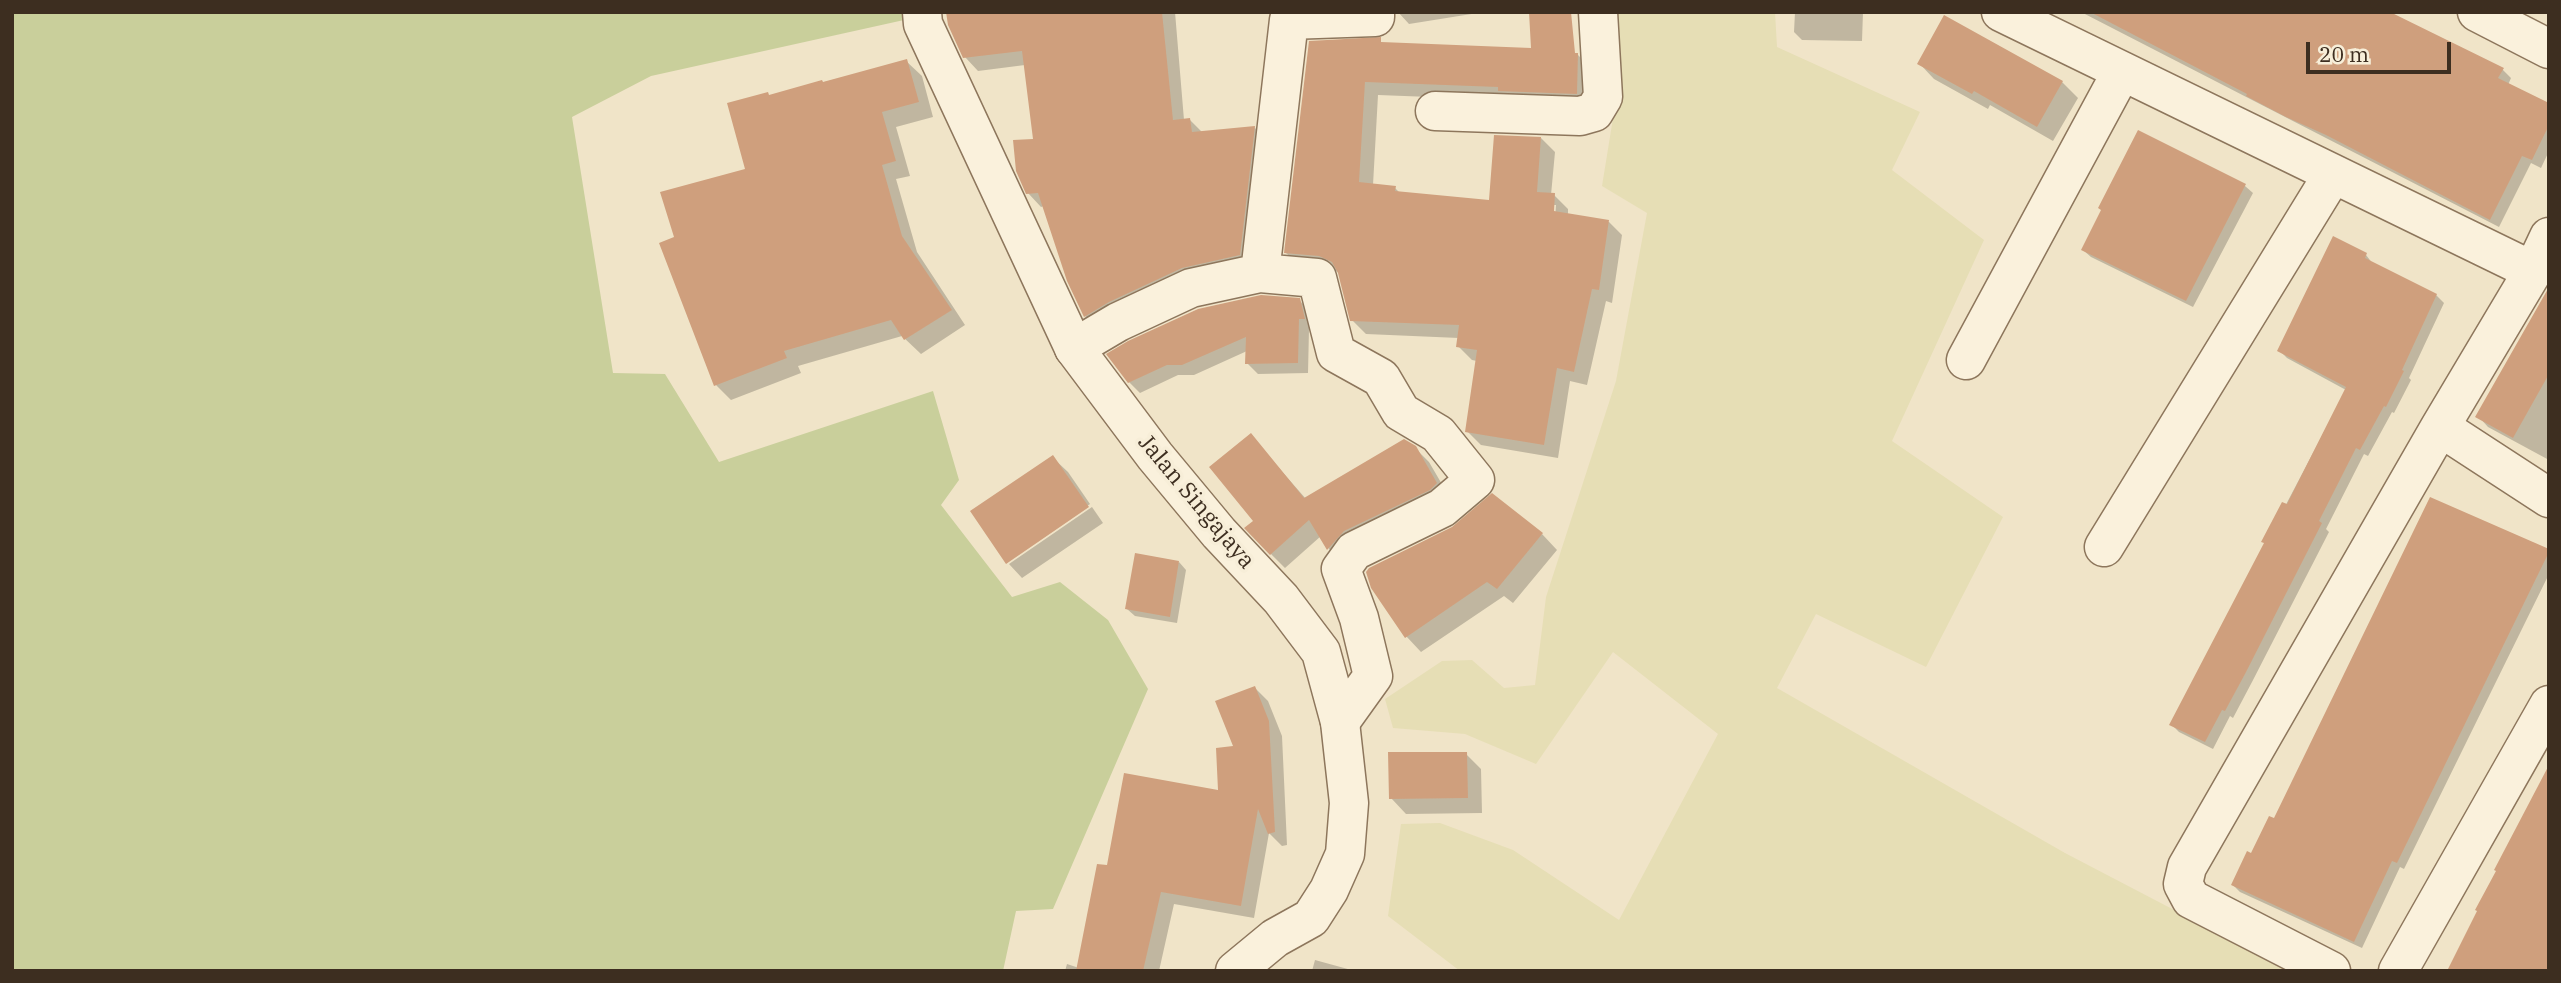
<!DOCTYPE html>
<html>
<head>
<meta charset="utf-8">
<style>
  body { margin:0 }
  #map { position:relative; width:2561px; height:983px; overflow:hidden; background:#f0e4c8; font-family:"IBM Plex Serif",serif }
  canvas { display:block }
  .frame { position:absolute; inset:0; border:14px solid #3d2e20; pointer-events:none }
  .scale { position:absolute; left:2306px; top:42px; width:145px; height:32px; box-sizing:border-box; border:4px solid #3d2e20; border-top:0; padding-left:9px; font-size:21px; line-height:24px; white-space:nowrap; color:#3d2e20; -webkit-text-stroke:5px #f7eed8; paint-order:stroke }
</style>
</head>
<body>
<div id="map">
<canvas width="2561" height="983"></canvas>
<div class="frame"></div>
<div class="scale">20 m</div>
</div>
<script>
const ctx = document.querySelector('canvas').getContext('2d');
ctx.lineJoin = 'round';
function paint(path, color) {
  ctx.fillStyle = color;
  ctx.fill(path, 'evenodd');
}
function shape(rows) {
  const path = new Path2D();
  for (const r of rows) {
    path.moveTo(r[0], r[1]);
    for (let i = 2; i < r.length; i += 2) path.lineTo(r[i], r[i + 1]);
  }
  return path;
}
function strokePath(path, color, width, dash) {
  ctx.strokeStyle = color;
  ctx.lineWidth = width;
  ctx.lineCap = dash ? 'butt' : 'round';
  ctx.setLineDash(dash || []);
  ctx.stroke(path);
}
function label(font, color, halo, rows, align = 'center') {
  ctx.font = font + ' "IBM Plex Serif",serif';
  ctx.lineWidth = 7;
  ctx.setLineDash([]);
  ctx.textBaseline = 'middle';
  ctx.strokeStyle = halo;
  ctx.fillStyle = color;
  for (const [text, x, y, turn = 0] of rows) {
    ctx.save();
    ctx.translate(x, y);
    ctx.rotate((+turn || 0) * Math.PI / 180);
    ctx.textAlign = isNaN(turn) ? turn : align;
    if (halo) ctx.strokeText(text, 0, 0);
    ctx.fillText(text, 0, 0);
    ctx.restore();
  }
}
const farmland = shape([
  [1617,12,1775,12,1777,47,1920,112,1892,170,1984,240,1892,441,2003,517,1926,667,1816,614,1777,688,2065,853,2291,971,1460,971,1388,916,1401,824,1440,823,1513,850,1619,920,1718,734,1613,652,1536,764,1465,734,1393,728,1385,699,1442,661,1472,660,1504,688,1535,685,1546,597,1616,381,1647,213,1602,186,1620,75]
]);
const green = shape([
  [12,12,903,12,904,20,651,76,572,117,613,373,665,374,719,462,933,391,959,480,941,505,1012,597,1060,582,1108,620,1148,689,1053,909,1016,911,1003,971,12,971]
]);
const shadow = shape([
  [948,12,1175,12,1184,120,1190,120,1203,133,1254,127,1267,140,1253,268,1098,329,1085,316,1044,206,1041,207,1028,193,1035,140,1025,65,978,71,965,57],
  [1398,12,1484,12,1409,24],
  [1795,12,1863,12,1862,41,1802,40,1794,32],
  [2081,12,2389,12,2502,69,2511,78,2508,85,2549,105,2549,151,2541,168,2531,163,2499,227],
  [1310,43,1578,55,1592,69,1590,107,1509,100,1378,95,1373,185,1395,188,1400,193,1490,202,1541,138,1555,152,1551,195,1554,195,1568,209,1568,215,1609,222,1622,235,1612,303,1606,301,1587,385,1570,381,1558,458,1481,445,1467,431,1477,361,1472,360,1458,346,1459,338,1366,334,1352,320,1340,272,1300,266,1286,253],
  [1552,205,1556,205,1555,220],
  [906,61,922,76,933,117,896,127,910,176,896,179,917,252,965,325,921,354,902,336,798,366,801,373,731,400,716,385,747,170,770,96],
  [1919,63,2062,82,2078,98,2053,141,1990,105,1988,109,1934,79],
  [2139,133,2245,186,2253,193,2193,307,2091,257,2083,250],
  [2366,255,2373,264,2436,295,2444,303,2409,378,2411,380,2394,413,2392,412,2368,456,2364,454,2326,529,2329,532,2252,682,2233,718,2230,716,2213,749,2179,732,2171,724,2346,390,2287,358,2279,350],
  [2549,298,2549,460,2488,427,2479,417],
  [1299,300,1310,311,1314,329,1309,329,1308,373,1258,374,1247,363,1247,351,1194,375,1178,375,1140,393,1129,382],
  [1251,436,1306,499,1415,448,1429,462,1450,498,1343,563,1329,549,1321,536,1285,568,1271,554,1255,521],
  [1052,457,1068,472,1090,504,1008,561,1008,563,972,511],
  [1092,507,1103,523,1022,578,1009,564],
  [1542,534,1557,550,1513,603,1504,596,1421,652,1406,636],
  [2549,550,2549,574,2404,869,2400,867,2362,948,2240,892,2233,885,2275,820],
  [1179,562,1186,570,1177,623,1135,616,1127,609],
  [1255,688,1268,701,1282,736,1287,845,1282,846,1269,833,1254,918,1174,904,1159,971,1065,971,1067,964,1079,968,1108,867,1220,792],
  [1466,754,1481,769,1482,813,1406,814,1391,798],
  [1315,960,1355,971,1312,971]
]);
const building = shape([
  [946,12,1162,12,1173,120,1190,118,1192,132,1255,126,1240,255,1182,268,1109,302,1084,317,1067,281,1038,193,1026,194,1016,171,1013,140,1033,139,1022,51,963,58,948,25],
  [1529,12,1571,12,1575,53,1578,53,1577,94,1498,91,1498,87,1365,82,1359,182,1396,186,1395,191,1489,200,1494,135,1541,137,1537,192,1555,193,1554,211,1609,220,1599,290,1592,289,1574,372,1557,368,1544,445,1465,432,1477,350,1456,347,1459,325,1350,321,1338,273,1332,262,1319,256,1284,253,1309,41,1381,37,1381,42,1531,48],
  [2090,12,2390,12,2504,68,2498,78,2549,103,2549,125,2532,160,2522,156,2490,220,2326,135,2286,117,2246,96,2247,94],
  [1944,15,2063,81,2037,127,1974,91,1972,94,1917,64],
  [907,59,919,102,882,112,896,161,882,165,902,236,952,310,904,340,891,320,784,351,787,358,714,386,659,243,674,237,660,192,745,169,727,103,768,92,769,95,822,80,823,82],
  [2138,130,2246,184,2186,301,2081,250,2101,210,2098,208],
  [2333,236,2367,253,2365,258,2437,294,2402,370,2404,371,2386,407,2384,406,2360,450,2356,448,2319,521,2322,523,2245,674,2225,711,2222,710,2205,742,2169,725,2264,543,2261,542,2282,502,2287,504,2346,387,2277,351],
  [2549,287,2549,374,2513,438,2475,417],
  [1261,295,1300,298,1305,319,1299,319,1298,363,1245,364,1246,337,1182,365,1167,365,1128,383,1106,354,1128,341,1198,309],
  [1251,433,1304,498,1404,439,1416,446,1437,483,1430,490,1344,531,1327,550,1309,520,1270,555,1244,528,1253,521,1209,467],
  [1053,455,1089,507,1006,564,970,511],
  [1492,493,1543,533,1497,589,1487,582,1405,638,1371,588,1366,572,1369,568,1452,527],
  [2430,497,2549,549,2549,552,2397,863,2392,861,2354,942,2231,885,2247,851,2251,853,2269,816,2274,818],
  [1135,553,1179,561,1170,617,1125,609],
  [1255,686,1269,721,1275,832,1268,834,1258,809,1241,906,1161,892,1143,971,1076,971,1097,864,1107,865,1124,773,1218,790,1216,748,1233,746,1215,701],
  [1388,752,1467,752,1468,798,1389,799],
  [2549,765,2549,971,2447,971,2477,911,2475,910,2496,871,2494,870]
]);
const minor = shape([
  [2001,12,2533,271],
  [2477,12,2549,49],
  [1435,111,1580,116,1594,112,1603,97,1598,12],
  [1074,348,1118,322,1191,288,1260,273],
  [1966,360,2122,71],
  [2440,427,2533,271,2549,237],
  [2104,547,2333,174],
  [1340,722,1373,676,1359,618,1341,569,1354,551,1442,508,1475,480,1438,434,1401,412,1381,378,1336,353,1317,278,1260,273,1289,20,1375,17,1375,12],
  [2331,971,2191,899,2183,884,2187,867,2440,427,2549,498],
  [2398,971,2549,705]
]);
const tertiary = shape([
  [922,12,923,24,1074,348,1155,456,1219,533,1281,599,1321,652,1340,722,1349,803,1345,854,1329,890,1311,918,1275,938,1235,971]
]);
const streetNames = [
  ["Jalan Singajaya",1196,502,50]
];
paint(farmland, '#e6deb5');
paint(green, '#c9cf9b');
paint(shadow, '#0003');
paint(building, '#cf9f7d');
strokePath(minor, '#8d765c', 41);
strokePath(tertiary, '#8d765c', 41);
strokePath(minor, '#faf1dc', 38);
strokePath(tertiary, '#faf1dc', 38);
label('23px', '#3d2e20', '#f7eed8', streetNames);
</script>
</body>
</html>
